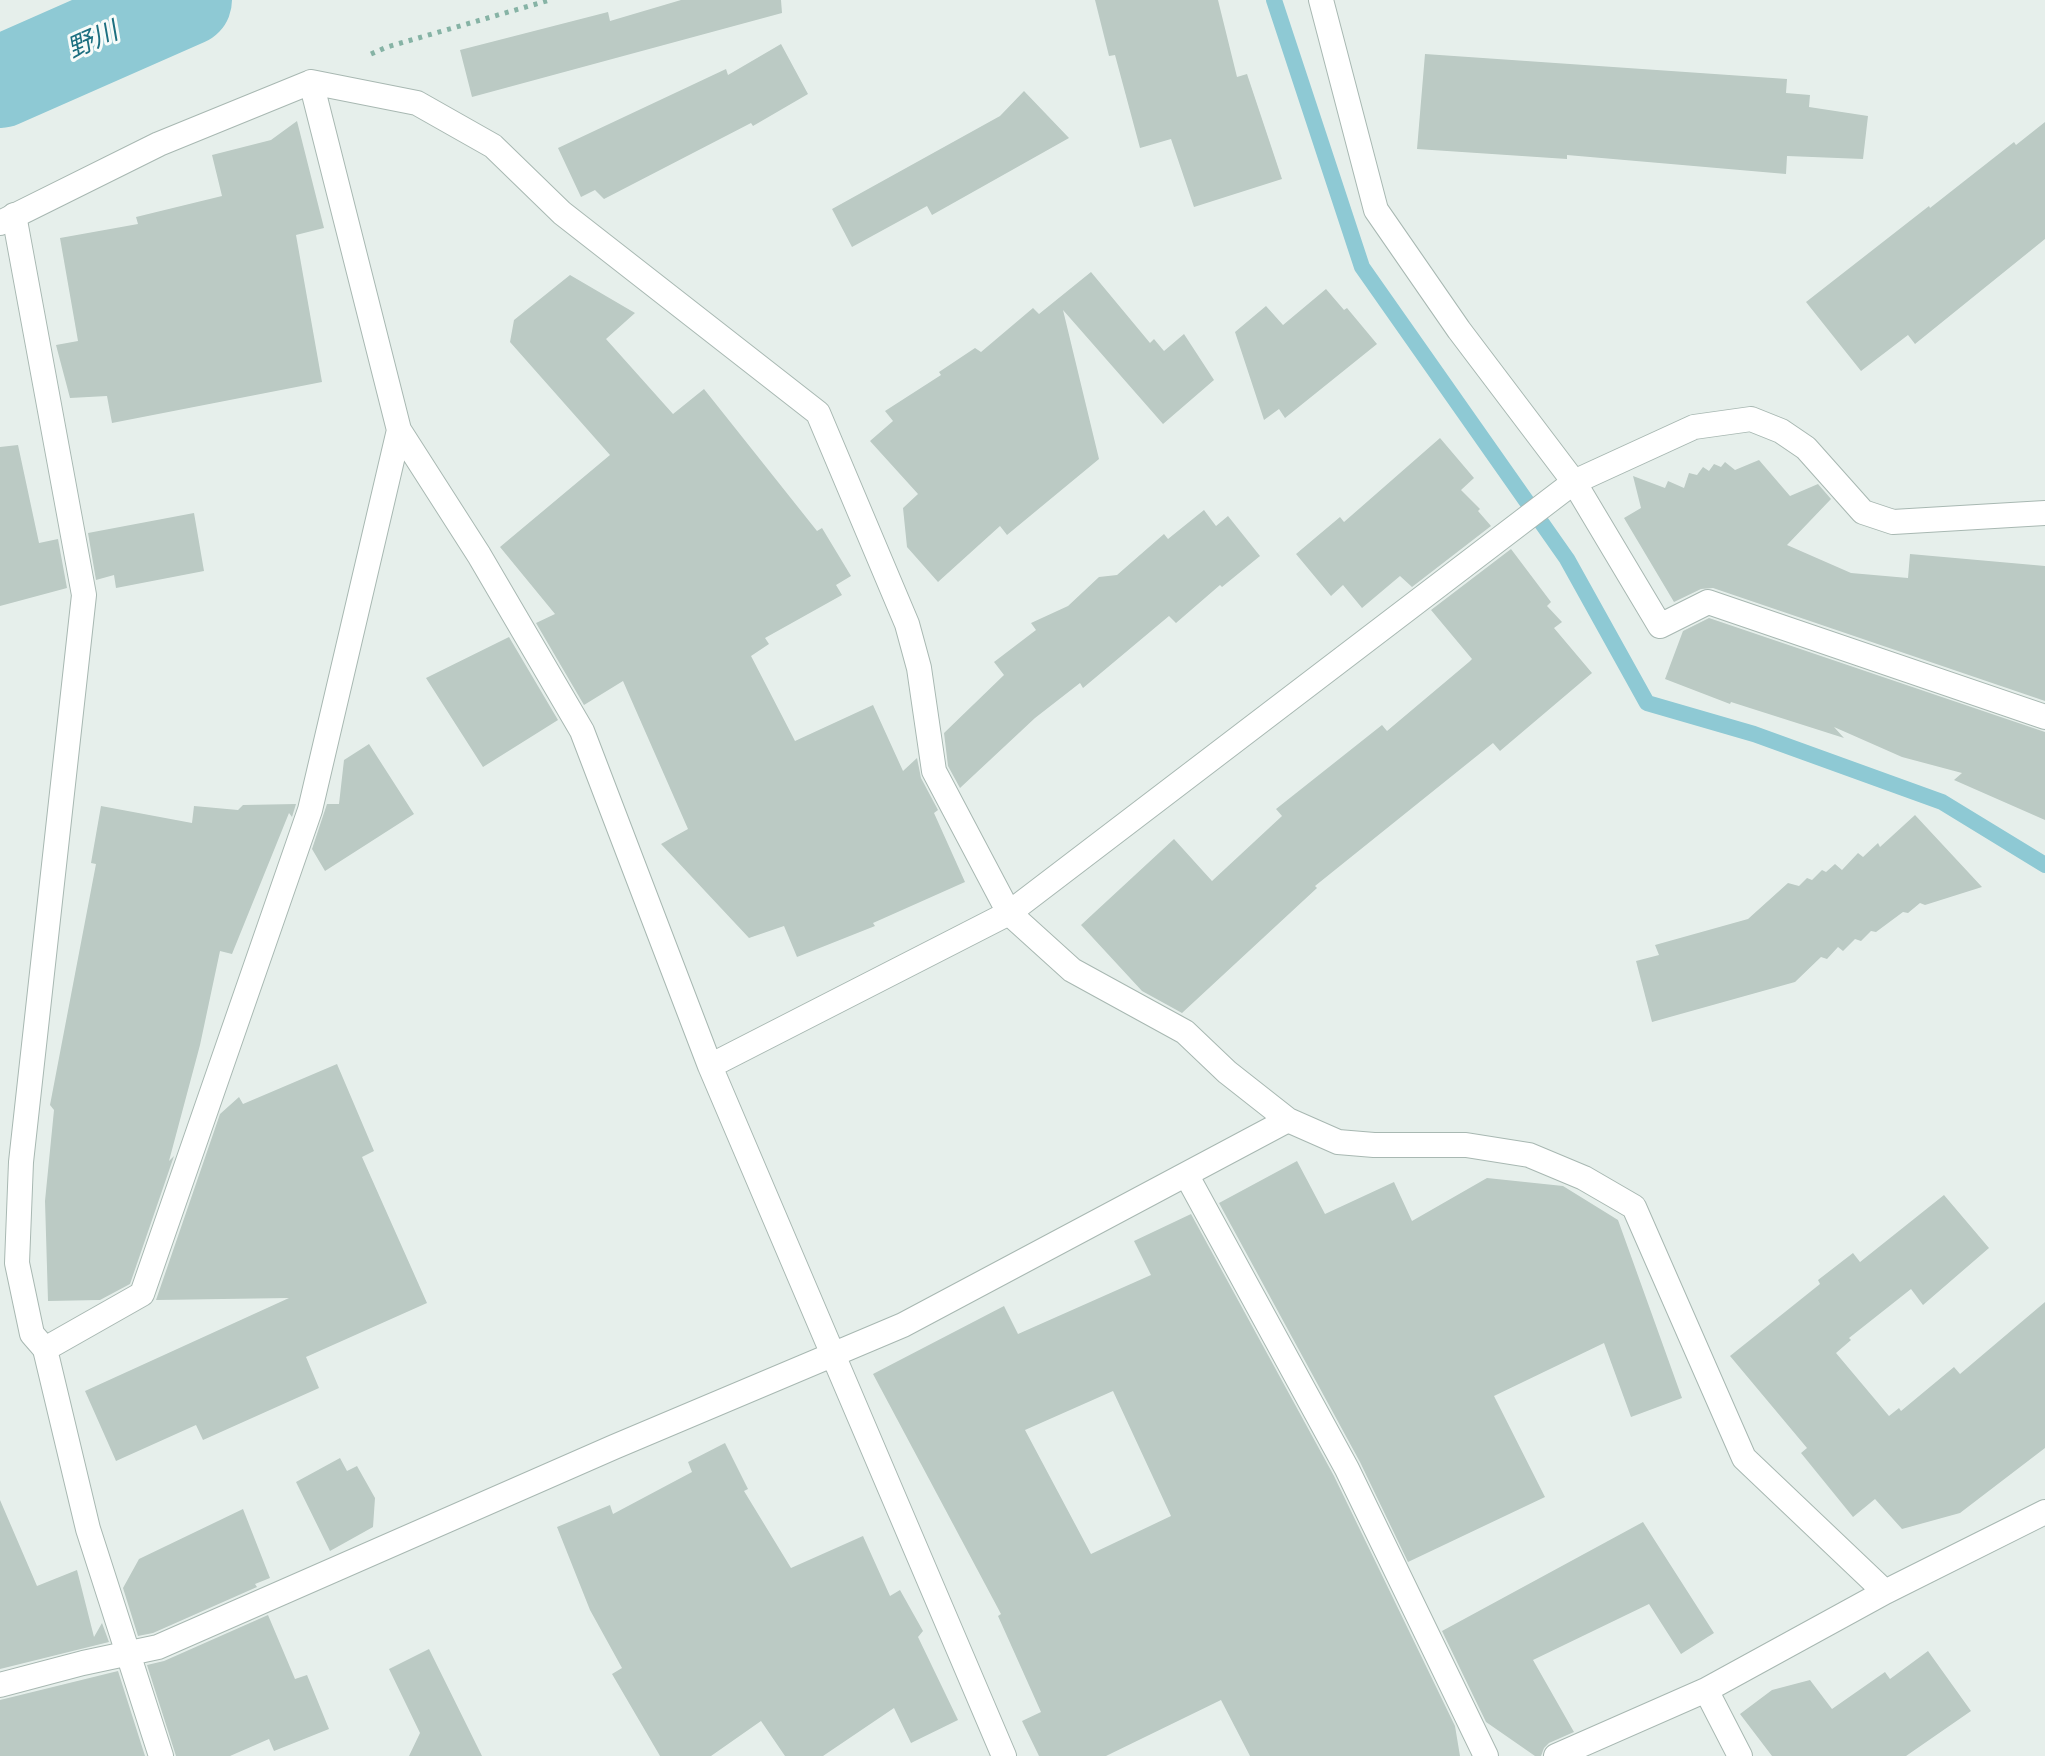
<!DOCTYPE html>
<html>
<head>
<meta charset="utf-8">
<style>
  body { margin:0 }
  canvas { display:block; background:#e6efeb }
</style>
</head>
<body>
<canvas width="2045" height="1756"></canvas>
<script>
const ctx = document.querySelector('canvas').getContext('2d');
ctx.lineJoin = 'round';
function shape(rows) {
  const path = new Path2D();
  for (const r of rows) {
    path.moveTo(r[0], r[1]);
    for (let i = 2; i < r.length; i += 2) path.lineTo(r[i], r[i + 1]);
  }
  return path;
}
function strokePath(path, color, width, dash) {
  ctx.strokeStyle = color;
  ctx.lineWidth = width;
  ctx.lineCap = dash ? 'butt' : 'round';
  ctx.setLineDash(dash || []);
  ctx.stroke(path);
}
function paint(path, color) {
  ctx.fillStyle = color;
  ctx.fill(path, 'evenodd');
}
function label(font, color, halo, rows, align = 'center') {
  ctx.font = font + ' "Open Sans","Noto Sans JP",sans-serif';
  ctx.lineWidth = 6;
  ctx.setLineDash([]);
  ctx.textBaseline = 'middle';
  ctx.strokeStyle = halo;
  ctx.fillStyle = color;
  for (const [text, x, y, turn = 0] of rows) {
    ctx.save();
    ctx.translate(x, y);
    ctx.rotate((+turn || 0) * Math.PI / 180);
    ctx.textAlign = isNaN(turn) ? turn : align;
    if (halo) ctx.strokeText(text, 0, 0);
    ctx.fillText(text, 0, 0);
    ctx.restore();
  }
}
const stream = shape([
  [1274,0,1362,267,1567,559,1647,703,1754,734,1942,802,2045,865]
]);
const river = shape([
  [0,82,186,0]
]);
const building = shape([
  [681,0,781,0,782,13,472,97,460,50,608,12,610,21],
  [1095,0,1218,0,1237,77,1247,74,1282,179,1194,207,1171,139,1140,148,1115,55,1109,56],
  [781,44,808,94,753,126,751,123,604,199,595,190,581,197,558,148,726,69,728,75],
  [1425,54,1787,79,1786,93,1810,95,1809,107,1868,116,1863,159,1787,156,1786,174,1567,155,1567,159,1417,149],
  [1024,91,1069,138,932,215,927,206,852,247,832,209,1000,116],
  [297,121,324,228,296,235,322,382,112,423,107,396,70,398,56,345,78,341,60,238,138,224,136,217,222,196,212,155,271,140],
  [2045,122,2045,239,1915,344,1908,335,1861,371,1806,302,1929,206,1930,208,2014,142,2016,145],
  [1091,272,1150,343,1154,339,1164,351,1184,334,1214,380,1163,424,1063,310,1099,459,1007,535,1000,526,938,582,907,547,903,508,918,494,870,441,893,421,885,411,941,375,939,372,975,348,981,352,1033,308,1039,314],
  [570,275,635,313,606,339,673,414,704,389,817,531,822,528,851,576,836,585,842,595,765,638,769,644,751,656,795,741,873,705,903,771,917,758,921,778,938,810,934,813,965,882,873,923,875,926,797,957,784,926,749,938,661,844,688,829,623,681,584,705,536,623,555,614,500,547,610,455,510,342,514,320],
  [1326,289,1344,310,1347,308,1377,344,1285,418,1279,409,1264,420,1235,332,1266,306,1283,325],
  [1440,438,1474,478,1461,490,1480,509,1478,511,1491,526,1412,587,1400,576,1362,608,1343,585,1331,596,1296,554,1340,517,1344,522],
  [18,445,39,543,58,539,67,588,0,606,0,447],
  [1759,460,1790,496,1818,484,1831,499,1787,545,1851,573,1908,578,1910,554,2045,566,2045,701,1713,588,1701,589,1674,602,1624,518,1641,508,1633,476,1665,488,1668,481,1684,488,1689,473,1697,475,1703,467,1709,471,1714,464,1721,467,1725,462,1735,470],
  [1204,510,1216,526,1228,516,1260,556,1222,587,1220,585,1176,623,1169,616,1083,688,1080,683,1035,718,960,788,948,766,944,733,1004,675,994,662,1036,630,1031,623,1068,606,1099,577,1117,575,1164,534,1168,539],
  [194,513,204,571,116,588,114,575,96,580,88,533],
  [1511,549,1551,602,1547,606,1562,622,1554,628,1592,673,1500,751,1493,743,1315,886,1317,888,1182,1013,1142,991,1081,925,1174,839,1212,881,1282,816,1276,809,1382,725,1387,731,1469,662,1472,659,1431,610],
  [1709,618,2045,732,2045,820,1954,780,1962,773,1902,757,1834,727,1844,738,1731,702,1730,704,1665,679,1683,631],
  [509,637,558,720,483,767,426,678],
  [369,744,414,814,325,871,312,849,327,804,339,804,344,760],
  [296,804,292,817,289,813,232,954,220,951,200,1045,169,1161,174,1156,130,1284,100,1300,48,1301,45,1201,54,1110,50,1105,96,864,91,863,101,806,192,823,194,806,238,810,243,805],
  [1915,815,1982,887,1925,905,1920,903,1908,913,1903,912,1876,932,1871,931,1861,941,1855,939,1843,951,1838,947,1827,959,1821,957,1795,982,1652,1022,1636,961,1659,955,1655,945,1748,919,1788,883,1799,886,1807,878,1812,880,1822,870,1826,872,1835,864,1842,870,1858,853,1863,857,1878,843,1880,847],
  [337,1064,374,1151,362,1157,427,1303,306,1357,319,1388,203,1440,196,1425,116,1461,85,1391,289,1298,156,1300,220,1114,239,1097,243,1104],
  [1297,1161,1325,1214,1394,1182,1412,1221,1487,1178,1563,1186,1618,1220,1682,1398,1631,1417,1604,1343,1494,1396,1545,1497,1408,1562,1360,1462,1219,1203],
  [1944,1195,1989,1248,1923,1305,1911,1289,1849,1338,1851,1340,1836,1353,1889,1416,1899,1408,1901,1411,1954,1367,1960,1374,2045,1302,2045,1448,1960,1513,1902,1529,1875,1499,1853,1517,1801,1453,1807,1448,1730,1356,1820,1284,1818,1280,1853,1253,1860,1262],
  [1191,1214,1334,1476,1455,1726,1460,1756,1250,1756,1221,1700,1106,1756,1039,1756,1022,1721,1041,1712,998,1616,1001,1614,873,1374,1004,1306,1018,1334,1151,1275,1134,1241],
  [1113,1391,1171,1516,1091,1554,1025,1430],
  [725,1443,748,1489,744,1491,791,1568,863,1536,890,1596,900,1590,923,1631,918,1637,958,1720,911,1743,894,1708,823,1756,785,1756,761,1721,711,1756,660,1756,612,1674,622,1668,590,1610,557,1527,610,1505,613,1514,692,1472,688,1462],
  [340,1458,347,1471,357,1466,375,1498,373,1527,330,1551,296,1482],
  [0,1500,37,1586,77,1570,94,1637,102,1623,109,1642,0,1669],
  [243,1509,270,1578,255,1584,257,1587,153,1633,138,1636,123,1588,139,1559],
  [1643,1522,1714,1633,1681,1654,1649,1604,1533,1660,1574,1732,1549,1743,1544,1748,1541,1756,1535,1756,1486,1722,1442,1631],
  [268,1615,295,1679,307,1675,329,1729,274,1751,269,1739,230,1756,176,1756,147,1665,164,1661],
  [429,1649,482,1756,409,1756,420,1733,389,1669],
  [1928,1651,1971,1711,1906,1756,1772,1756,1740,1714,1772,1690,1810,1680,1832,1709,1885,1672,1890,1679],
  [118,1671,145,1756,0,1756,0,1700]
]);
const path = shape([
  [371,54,387,47,550,0]
]);
const lane = shape([
  [14,215,84,595,21,1162,17,1263,32,1334,45,1349],
  [1187,1176,1347,1469,1486,1756]
]);
const street = shape([
  [1321,0,1376,210,1459,330,1574,482,1660,626,1708,602,2045,717],
  [311,82,399,430,479,555,582,731,710,1066,1004,1756],
  [0,223,159,144,311,82,417,103,493,146,562,213,818,413,907,624,919,668,934,771,1009,913,1072,970,1185,1032,1227,1072,1288,1120,1338,1142,1374,1145,1466,1145,1529,1155,1584,1178,1634,1207,1744,1458,1885,1592],
  [710,1066,1009,913,1574,482,1694,427,1751,419,1781,431,1806,448,1863,512,1893,522,2045,513],
  [0,1685,83,1663,158,1647,614,1447,903,1325,1288,1120],
  [1706,1690,1740,1756],
  [161,1756,88,1529,45,1349,142,1294,310,810,399,430],
  [1556,1756,1706,1690,1885,1592,2045,1512]
]);
const waterNames = [
  ["野川",93,41,-24]
];
strokePath(stream, '#8ec9d4', 16);
strokePath(river, '#8ec9d4', 92);
paint(building, '#bbcac4');
strokePath(lane, '#a8b8b2', 26);
strokePath(street, '#a8b8b2', 26);
strokePath(path, '#86b3a5', 5, [4, 6]);
strokePath(lane, '#fff', 24);
strokePath(street, '#fff', 24);
label('italic 26px', '#1c6f80', '#f7fbf9', waterNames);
</script>
</body>
</html>
